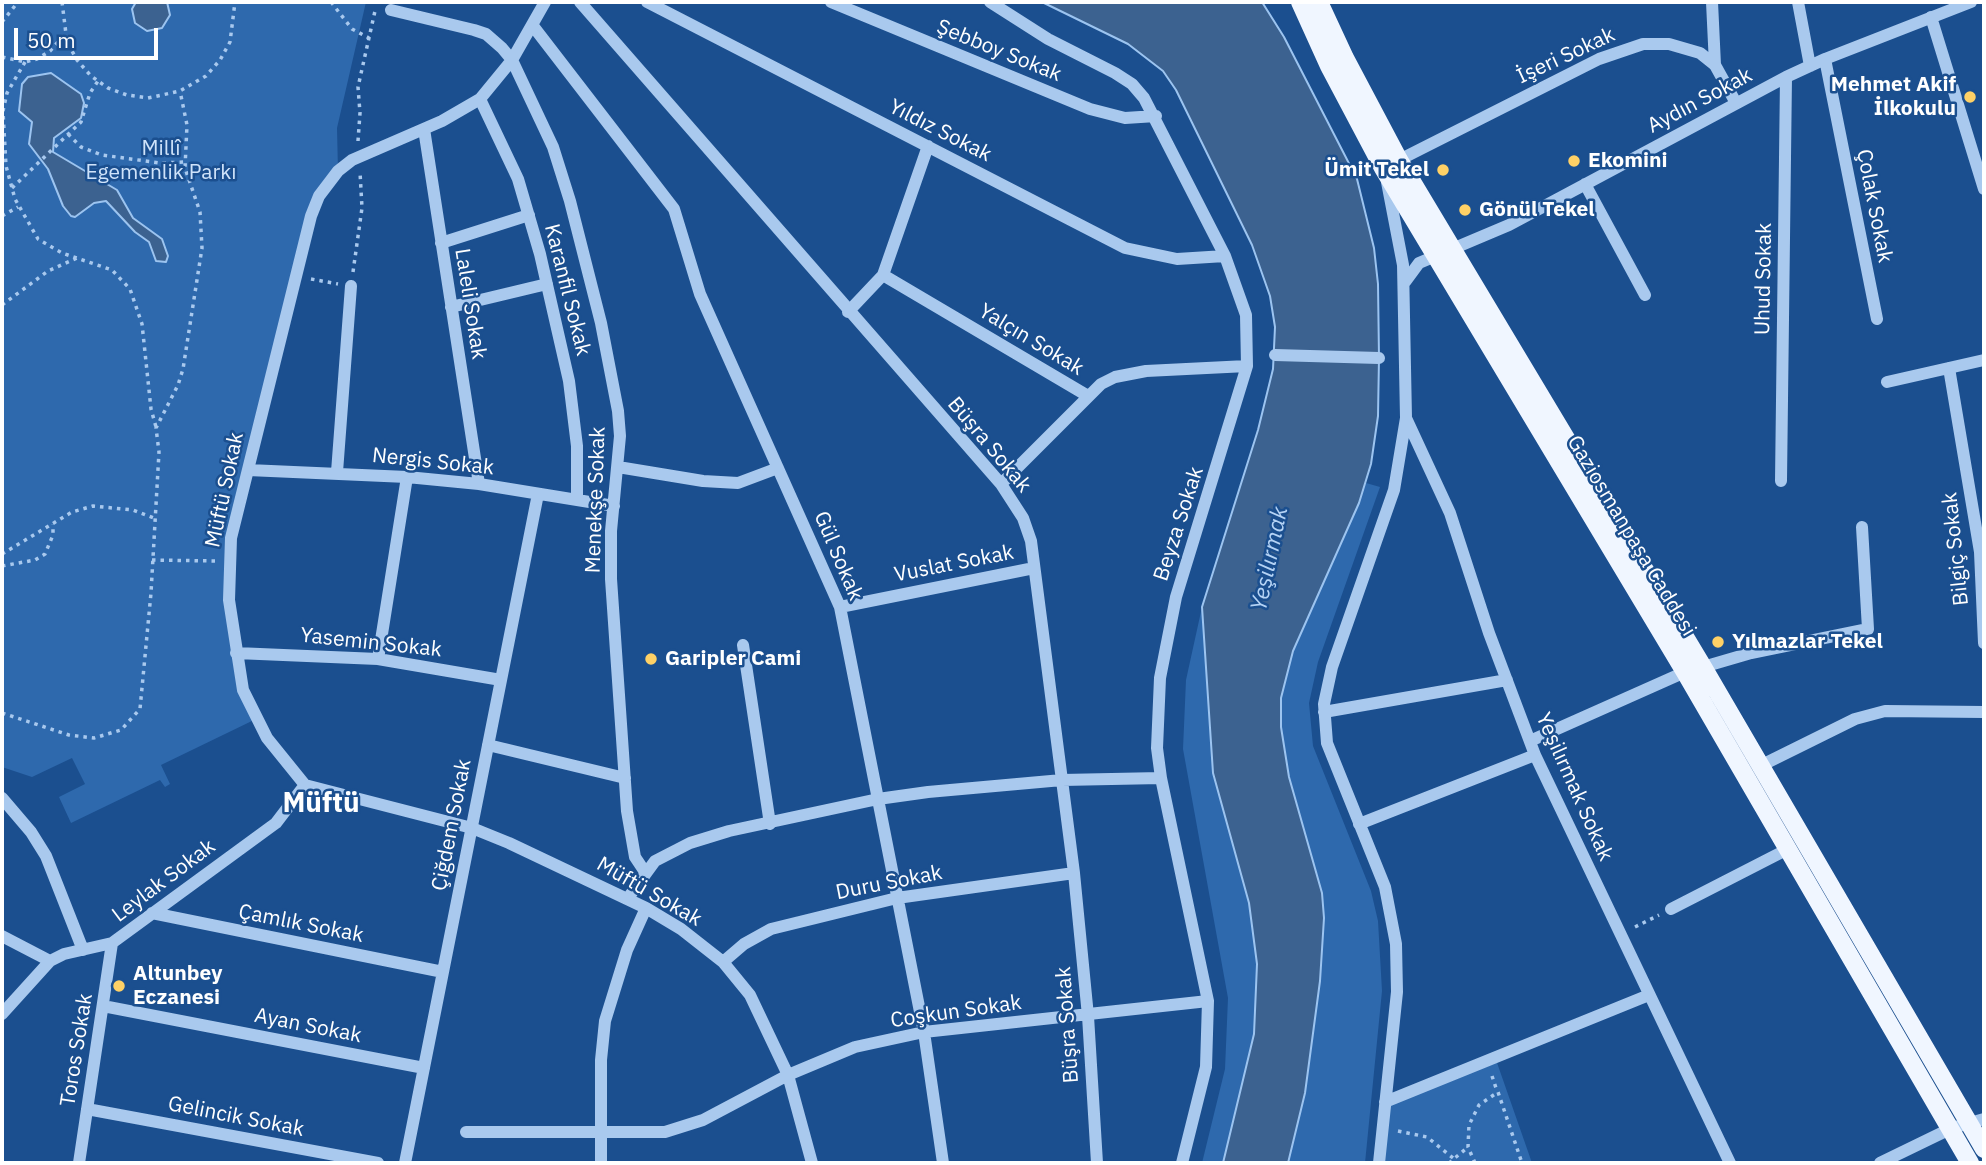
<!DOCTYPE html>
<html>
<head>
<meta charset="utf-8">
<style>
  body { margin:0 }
  #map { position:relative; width:1986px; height:1165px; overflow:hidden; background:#1b4f8f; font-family:"IBM Plex Sans",sans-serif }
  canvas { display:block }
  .frame { position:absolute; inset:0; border:4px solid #fff; pointer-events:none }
  .scale { position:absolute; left:14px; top:28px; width:144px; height:32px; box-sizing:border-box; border:4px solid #fff; border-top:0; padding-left:9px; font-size:21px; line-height:24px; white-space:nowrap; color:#fff; -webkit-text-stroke:5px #1b4f8f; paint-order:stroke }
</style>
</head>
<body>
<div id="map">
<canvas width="1986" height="1165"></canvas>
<div class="frame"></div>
<div class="scale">50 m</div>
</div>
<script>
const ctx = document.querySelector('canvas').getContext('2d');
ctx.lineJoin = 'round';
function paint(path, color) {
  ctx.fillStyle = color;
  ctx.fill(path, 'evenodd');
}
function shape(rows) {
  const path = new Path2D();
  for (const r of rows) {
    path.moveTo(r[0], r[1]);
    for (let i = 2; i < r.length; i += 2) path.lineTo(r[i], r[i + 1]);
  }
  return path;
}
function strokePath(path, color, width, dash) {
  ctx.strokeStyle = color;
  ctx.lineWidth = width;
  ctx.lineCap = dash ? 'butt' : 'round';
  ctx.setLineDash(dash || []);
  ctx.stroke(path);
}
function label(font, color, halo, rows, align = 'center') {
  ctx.font = font + ' "IBM Plex Sans",sans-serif';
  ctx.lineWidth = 5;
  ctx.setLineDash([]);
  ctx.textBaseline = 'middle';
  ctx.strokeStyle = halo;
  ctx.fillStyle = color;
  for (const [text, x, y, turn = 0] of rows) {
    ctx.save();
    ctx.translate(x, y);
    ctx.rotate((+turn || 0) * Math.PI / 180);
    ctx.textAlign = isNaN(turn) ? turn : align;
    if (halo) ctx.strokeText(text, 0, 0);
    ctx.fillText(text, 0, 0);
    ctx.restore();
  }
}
const green = shape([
  [2,2,366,2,337,128,338,171,319,196,237,513,233,635,256,719,161,765,170,784,165,787,160,780,71,823,59,797,85,784,72,758,32,777,2,767],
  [1366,483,1380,487,1318,662,1309,703,1313,746,1371,891,1378,921,1382,991,1365,1163,1288,1163,1305,1093,1320,981,1324,918,1322,893,1289,777,1281,726,1281,698,1293,651],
  [1202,607,1213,773,1249,903,1257,964,1254,1034,1223,1163,1202,1163,1225,1069,1228,998,1183,749,1186,680],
  [1495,1057,1532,1163,1379,1163,1385,1102]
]);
const water = shape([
  [136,2,167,2,170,15,162,28,147,31,135,23,132,9,136,2],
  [1042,2,1262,2,1284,37,1357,179,1374,248,1378,284,1379,358,1378,416,1371,464,1359,503,1293,651,1281,698,1281,727,1289,777,1322,893,1324,918,1320,981,1305,1093,1288,1163,1223,1163,1254,1034,1257,964,1249,903,1213,773,1202,607,1258,430,1273,369,1275,327,1270,296,1252,245,1176,90,1163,71,1128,44,1042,2],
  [51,73,81,94,84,103,81,118,54,138,53,152,117,190,133,218,162,239,168,256,166,262,156,261,149,242,135,232,106,201,94,203,75,217,71,216,63,206,48,169,29,144,32,122,19,111,22,84,28,77,51,73]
]);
const path = shape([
  [62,2,67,42,77,60,91,76,108,88,127,95,148,98,180,91,206,76,220,60,230,42,235,2],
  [331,2,352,29,369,38],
  [2,22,18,2],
  [2,57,25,62,37,59,50,51,65,34],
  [25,62,7,93,3,111,6,166,15,199,38,239,62,253,112,270,130,289,142,324,151,409,156,427],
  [68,134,81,147,102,155,160,163,185,162],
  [358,141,360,113,358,87,375,11],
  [12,188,81,122,90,93,98,81],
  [2,216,18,207],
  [353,272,362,208,360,172],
  [311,279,338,284],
  [2,305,48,271,77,258],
  [2,554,72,512,93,506,133,510,154,518],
  [152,560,216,561],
  [2,566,35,560,45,554,53,535,53,524],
  [2,713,69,735,94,738,121,730,140,709,151,593,159,452,156,428,178,385,183,369,202,248,200,212,185,168,187,125,180,91],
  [1635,927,1659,915],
  [1492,1076,1497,1091],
  [1398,1131,1427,1137,1453,1158],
  [1449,1163,1468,1147],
  [1475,1163,1468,1147,1469,1125,1479,1105,1498,1092,1522,1163]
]);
const minor = shape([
  [545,2,512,60,480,99,442,121,352,160,338,171,319,196,311,216,231,538,229,600,243,690,267,738,305,785,472,828,509,843,646,908,681,929,723,962,750,995,788,1075,812,1163],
  [580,2,1001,484,1023,518,1031,541,1074,873,1088,1016,1097,1163],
  [647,2,1125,248,1177,259,1225,256],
  [831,2,1090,109,1125,118,1156,116],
  [990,2,1048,39,1115,73,1132,84,1144,98,1225,256,1246,315,1247,366,1176,597,1160,678,1157,748,1161,778,1208,1001,1206,1067,1182,1163],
  [1712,2,1715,65],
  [1798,2,1810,66],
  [391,10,474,30,486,34,502,48,512,60,553,147,570,201,601,323,618,411,620,436,611,531,611,579,627,811,635,857,645,872],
  [1931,17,1984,189],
  [533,26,674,209,700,294,840,607,924,1032,943,1163],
  [1825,59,1877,319],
  [480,99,518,179,540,254,569,381,577,446,577,500],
  [424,129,479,484],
  [1399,160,1599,59,1643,44,1669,44,1700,53,1715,65,1736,103],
  [1585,184,1645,295],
  [441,243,529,215],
  [883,275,1088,396],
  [1405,282,1419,263,1509,225,1786,77,1825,59,1971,2],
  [451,307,547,284],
  [848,312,883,275,928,146],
  [1275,355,1379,358],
  [1949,368,1980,552,1984,643],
  [1887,382,1984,360],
  [1406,418,1450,513,1489,633,1535,755,1730,1163],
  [618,467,703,481,738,483,778,468],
  [248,470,407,477,479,484,614,506],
  [337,472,351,286],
  [1781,481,1786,77],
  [1001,484,1101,384,1115,377,1146,371,1247,366],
  [840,607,1034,568],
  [743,645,770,824],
  [236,653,378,659,501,680],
  [378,659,407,477],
  [1703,667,1751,653,1868,629,1862,527],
  [1324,712,1507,680],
  [1530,741,1685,672],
  [488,745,625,778],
  [1760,766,1855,719,1885,711,1984,712],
  [2,798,31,832,46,856,83,950],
  [1359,824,1535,755],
  [628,898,655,861,690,843,729,831,878,799,928,792,1062,780,1161,778],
  [1671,909,1788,849],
  [152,913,443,972],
  [2,936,50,961],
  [723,962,744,944,771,929,897,898,1074,873],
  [103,1006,424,1068],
  [2,1014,50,961,64,954,112,943,276,823,305,785],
  [1385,1102,1649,995],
  [87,1109,378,1163],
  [466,1132,665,1132,703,1120,788,1075,855,1047,924,1032,1208,1001],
  [79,1163,112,943],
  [405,1163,538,494],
  [601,1163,601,1060,605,1021,627,950,646,908],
  [1379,1163,1397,992,1396,944,1385,887,1327,743,1324,704,1332,667,1394,490,1406,418,1403,265,1387,182],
  [1880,1163,1952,1128,1984,1119]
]);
const major = shape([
  [1300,2,1329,66,1383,168,1685,672,1970,1163],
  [1319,2,1345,58,1399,160,1703,667,1984,1149]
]);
const markers = [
  [1970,97,7,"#ffd166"],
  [1574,161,7,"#ffd166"],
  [1443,170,7,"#ffd166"],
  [1465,210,7,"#ffd166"],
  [1718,642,7,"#ffd166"],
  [651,659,7,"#ffd166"],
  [119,986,7,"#ffd166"]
];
const streetNames = [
  ["Şebboy Sokak",999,51,22],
  ["İşeri Sokak",1566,56,-25],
  ["Aydın Sokak",1700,101,-28],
  ["Yıldız Sokak",940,131,27],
  ["Çolak Sokak",1874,206,79],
  ["Uhud Sokak",1764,279,-89],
  ["Karanfil Sokak",567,290,76],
  ["Laleli Sokak",470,304,81],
  ["Yalçın Sokak",1031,340,31],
  ["Büşra Sokak",989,445,50],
  ["Nergis Sokak",433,462,6],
  ["Müftü Sokak",225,490,-78],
  ["Menekşe Sokak",596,500,-88],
  ["Beyza Sokak",1179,524,-72],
  ["Gaziosmanpaşa Caddesi",1631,536,59],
  ["Bilgiç Sokak",1956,549,-96],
  ["Gül Sokak",838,556,67],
  ["Vuslat Sokak",954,564,-11],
  ["Yasemin Sokak",371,643,6],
  ["Yeşilırmak Sokak",1574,787,66],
  ["Çiğdem Sokak",452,825,-79],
  ["Leylak Sokak",164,881,-37],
  ["Duru Sokak",889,883,-11],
  ["Müftü Sokak",649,892,30],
  ["Çamlık Sokak",301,924,11],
  ["Coşkun Sokak",956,1012,-8],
  ["Büşra Sokak",1068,1025,-94],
  ["Ayan Sokak",308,1026,11],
  ["Toros Sokak",77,1050,-81],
  ["Gelincik Sokak",236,1117,11]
];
const poiNames = [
  ["Mehmet Akif",1956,85,"right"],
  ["İlkokulu",1956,109,"right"],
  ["Ekomini",1588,161],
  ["Ümit Tekel",1429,170,"right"],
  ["Gönül Tekel",1479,210],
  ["Yılmazlar Tekel",1732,642],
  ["Garipler Cami",665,659],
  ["Altunbey",133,974],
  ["Eczanesi",133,998]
];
const parkNames = [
  ["Millî",161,149],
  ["Egemenlik Parkı",161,173]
];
const waterNames = [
  ["Yeşilırmak",1270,559,-78]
];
const districtNames = [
  ["Müftü",321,804]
];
paint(green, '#2e69ad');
paint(water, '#3c6290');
strokePath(water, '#9cc4f0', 2);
strokePath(path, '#a9c9ee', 3.5, [3.5, 5]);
strokePath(minor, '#a9c9ee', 12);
strokePath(major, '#f0f6ff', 18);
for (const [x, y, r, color] of markers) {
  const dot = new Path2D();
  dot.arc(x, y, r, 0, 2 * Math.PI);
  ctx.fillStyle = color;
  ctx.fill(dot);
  strokePath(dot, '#1b4f8f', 2.5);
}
label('21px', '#fff', '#1b4f8f', streetNames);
label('bold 21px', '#fff', '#1b4f8f', poiNames, 'left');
label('21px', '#cfe3fa', '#1b4f8f', parkNames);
label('italic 23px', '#b5d3f5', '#1b4f8f', waterNames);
label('bold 28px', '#fff', '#1b4f8f', districtNames);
</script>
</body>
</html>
